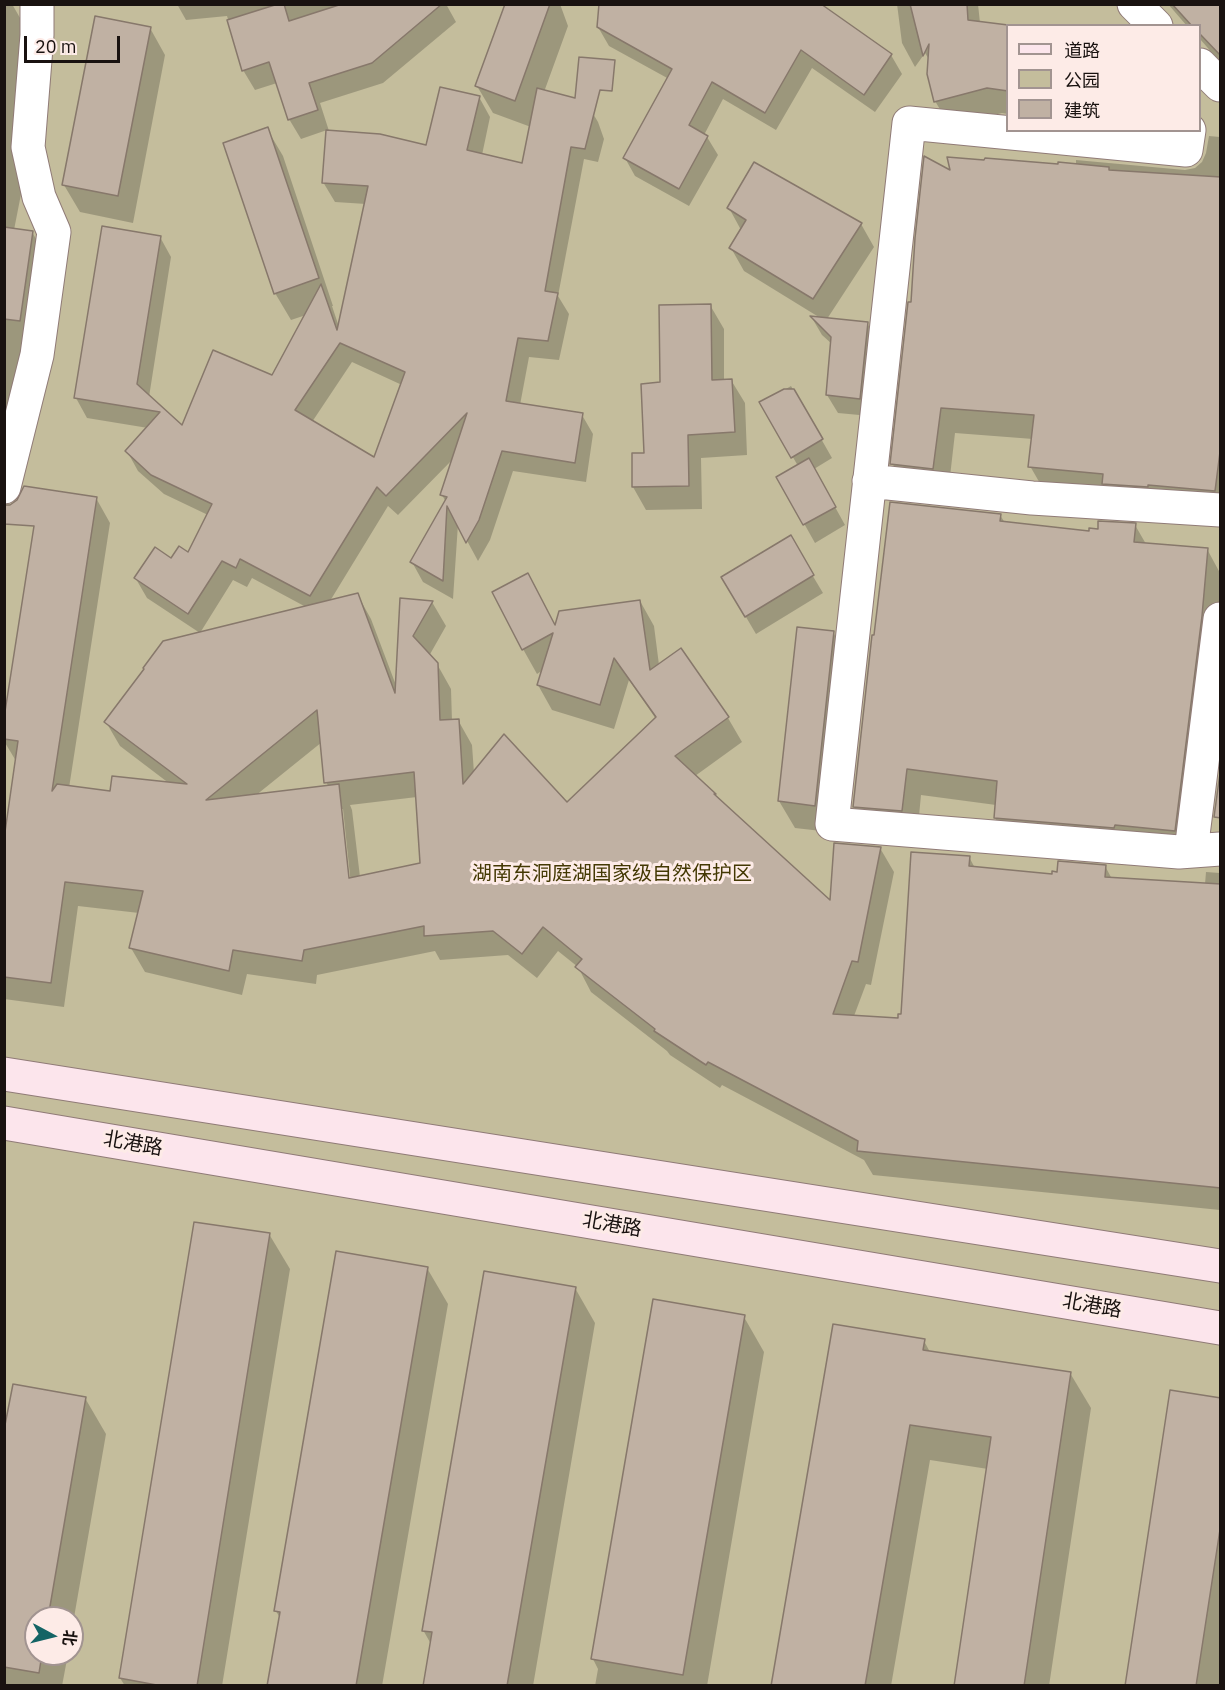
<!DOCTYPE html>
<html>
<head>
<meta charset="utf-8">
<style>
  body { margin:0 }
  #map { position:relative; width:1225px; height:1690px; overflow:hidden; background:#fdebe7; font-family:"IBM Plex Sans","Noto Sans SC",sans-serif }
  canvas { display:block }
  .frame { position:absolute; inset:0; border:6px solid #191210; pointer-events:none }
  .legend { position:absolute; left:1006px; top:24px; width:195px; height:108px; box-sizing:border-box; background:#fdebe7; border:2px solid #a29491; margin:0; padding:8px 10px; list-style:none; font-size:18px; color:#191210 }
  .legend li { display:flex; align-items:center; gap:12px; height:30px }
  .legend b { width:30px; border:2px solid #a29491 }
  .north { position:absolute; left:24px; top:1606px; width:60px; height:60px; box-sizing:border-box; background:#fdebe7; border:2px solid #a29491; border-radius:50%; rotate:97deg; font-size:16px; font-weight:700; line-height:24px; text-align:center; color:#191210 }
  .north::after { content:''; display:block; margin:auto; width:21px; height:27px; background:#146465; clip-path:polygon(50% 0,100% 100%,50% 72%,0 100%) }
  .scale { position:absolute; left:24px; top:36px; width:96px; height:27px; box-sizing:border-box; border:3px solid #191210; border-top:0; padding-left:8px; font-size:18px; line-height:21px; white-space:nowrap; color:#191210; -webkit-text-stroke:4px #fdebe7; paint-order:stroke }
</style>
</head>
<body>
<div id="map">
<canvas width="1225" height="1690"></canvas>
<div class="frame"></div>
<ul class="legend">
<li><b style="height:8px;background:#fce5ec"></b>道路</li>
<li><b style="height:16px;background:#c4bd9c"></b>公园</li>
<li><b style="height:16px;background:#c0b1a3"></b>建筑</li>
</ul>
<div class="north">北</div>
<div class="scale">20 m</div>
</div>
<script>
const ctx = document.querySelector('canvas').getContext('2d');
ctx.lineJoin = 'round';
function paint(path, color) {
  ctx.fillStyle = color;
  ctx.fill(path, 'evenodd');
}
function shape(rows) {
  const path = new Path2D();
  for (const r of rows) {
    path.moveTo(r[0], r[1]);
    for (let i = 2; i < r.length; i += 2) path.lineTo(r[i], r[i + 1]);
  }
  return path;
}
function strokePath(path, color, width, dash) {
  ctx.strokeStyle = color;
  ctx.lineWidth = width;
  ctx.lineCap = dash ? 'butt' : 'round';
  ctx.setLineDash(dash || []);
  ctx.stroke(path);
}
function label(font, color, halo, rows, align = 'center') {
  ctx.font = font + ' "IBM Plex Sans","Noto Sans SC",sans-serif';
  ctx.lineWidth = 6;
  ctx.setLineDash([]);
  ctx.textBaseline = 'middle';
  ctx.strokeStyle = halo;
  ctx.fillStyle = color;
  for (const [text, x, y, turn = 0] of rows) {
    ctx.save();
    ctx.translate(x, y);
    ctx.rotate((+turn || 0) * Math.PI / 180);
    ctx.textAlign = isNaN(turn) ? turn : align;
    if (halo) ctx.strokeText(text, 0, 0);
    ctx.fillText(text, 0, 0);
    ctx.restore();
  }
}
const green = shape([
  [5,5,1220,5,1220,1685,5,1685],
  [1008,26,1200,26,1200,130,1008,130],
  [36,1618,72,1618,72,1654,36,1654]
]);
const shadow = shape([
  [4,4,12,4,31,37,32,138,14,230,32,232,48,260,4,471],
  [177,4,446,4,456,22,383,83,320,103,329,131,427,146,479,97,490,117,482,155,523,165,531,127,493,113,477,86,507,4,560,4,568,26,544,92,586,102,598,122,604,139,598,162,584,159,558,296,569,314,559,360,529,357,520,405,582,415,593,434,586,482,513,471,490,540,478,561,458,524,453,599,423,582,412,562,446,502,442,495,454,458,398,515,388,506,330,601,357,594,371,619,397,688,402,600,432,602,446,626,429,656,437,664,451,689,452,721,458,720,472,745,474,773,567,804,656,719,629,680,614,729,552,710,538,685,543,670,537,674,523,649,528,575,556,627,640,601,654,626,659,665,681,650,728,718,742,742,695,776,831,903,880,848,894,872,871,985,866,984,854,1016,900,1019,902,1016,969,857,975,868,1053,876,1105,866,1112,879,1205,884,1206,872,1220,873,1220,1210,873,1175,864,1160,722,1085,720,1088,670,1055,667,1051,591,992,578,967,558,951,537,978,508,955,440,960,435,951,317,975,316,984,247,974,242,995,145,972,131,948,139,913,78,906,64,1007,4,999,4,850,16,761,4,741,4,728,96,498,110,523,69,788,112,793,170,784,120,746,106,722,306,607,252,578,247,587,233,580,200,633,147,598,136,579,172,560,188,554,208,515,164,494,138,471,127,451,148,428,87,418,76,398,160,237,171,257,149,397,183,427,273,377,306,315,291,320,275,293,267,129,283,156,333,306,332,306,339,327,366,204,335,202,323,182,327,130,301,139,289,119,277,83,255,90,243,70,227,16,186,20],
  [352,362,402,385,375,459,312,422],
  [322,742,326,782,329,787,255,796],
  [417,797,421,864,360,877,352,810,350,805],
  [340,809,343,809,351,885,348,885],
  [818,4,891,55,902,74,875,112,812,68,776,130,723,99,704,135,707,137,718,155,689,206,635,176,625,158,669,79,609,46,598,27],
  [897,4,978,4,980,23,1008,27,1008,114,1002,113,950,126,935,101,930,61,925,53,915,67,902,43],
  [1168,4,1220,4,1220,62,1200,39,1200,26,1187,26],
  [150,28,165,55,133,223,80,212,64,185],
  [1209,136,1220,137,1220,515,1045,492,1030,466,1033,439,955,433,948,494,907,489,892,463,912,304,952,173,1076,165,1076,160,1185,170,1195,168,1202,162,1206,153],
  [729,208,861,224,874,247,827,319,867,323,878,342,870,416,838,413,827,395,832,344,822,335,812,318,822,319,744,271,731,248,741,230],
  [710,305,724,329,724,381,731,380,745,403,747,455,701,458,702,509,646,510,633,487,646,454,662,384],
  [791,386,832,458,814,469,845,525,815,543,778,477,798,466,762,403],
  [1000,515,1005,523,1090,533,1135,525,1146,544,1207,549,1220,573,1220,634,1192,836,1141,832,1139,852,1011,845,995,818,996,805,921,795,917,837,870,833,854,807],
  [790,538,823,593,756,634,723,578],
  [833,632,849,660,830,832,795,828,779,801],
  [269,1234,290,1269,222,1686,125,1686,120,1678],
  [427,1268,448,1304,382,1686,269,1686,280,1618,276,1611],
  [575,1288,595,1323,533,1686,424,1686,431,1644,423,1630],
  [744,1317,764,1352,707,1686,595,1686,598,1669,593,1659],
  [924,1341,930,1352,1070,1373,1091,1408,1049,1686,955,1686,988,1469,930,1460,891,1686,772,1686],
  [85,1398,106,1434,72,1629,72,1618,36,1618,36,1654,68,1654,62,1686,4,1686,4,1439],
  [1220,1399,1220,1686,1127,1686]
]);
const building = shape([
  [278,4,284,4,289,21,342,4,442,4,372,63,309,83,318,110,288,120,269,62,242,71,227,20,278,4],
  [505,4,550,4,515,101,475,86,505,4],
  [599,4,821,4,892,54,864,95,801,50,765,113,712,82,689,125,708,136,679,189,623,158,672,69,597,27,599,4],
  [910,4,967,4,968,20,1008,25,1008,91,987,88,934,102,927,74,929,44,923,56,910,4],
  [1172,4,1221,4,1221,56,1200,34,1200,26,1192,26,1172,4],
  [95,16,151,27,118,196,62,185,95,16],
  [579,57,615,60,612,91,600,90,585,149,571,147,545,291,558,293,548,341,518,338,506,401,583,413,575,463,502,451,479,520,466,543,447,506,443,581,410,562,447,497,440,495,467,413,386,496,377,487,310,596,240,559,236,568,222,561,188,614,134,578,155,547,171,558,179,546,188,552,212,504,151,475,125,451,160,412,74,398,102,226,161,236,137,384,182,425,213,350,272,375,321,284,337,330,368,186,322,183,326,130,380,134,426,145,440,87,480,96,467,150,522,163,537,88,575,98,579,57],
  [340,343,405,372,374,457,295,410,340,343],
  [268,127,319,278,274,294,223,143,268,127],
  [924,156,950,170,947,157,984,160,985,158,1058,164,1058,162,1109,167,1109,170,1221,177,1221,444,1215,491,1148,485,1148,487,1102,484,1103,474,1028,467,1034,415,941,408,933,469,890,464,908,302,911,302,915,238,924,156],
  [754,162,862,223,813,299,729,248,746,220,727,208,754,162],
  [4,227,33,231,20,321,4,319,4,227],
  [711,304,712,380,732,379,735,432,688,435,689,486,632,487,632,453,644,453,641,384,660,382,659,305,711,304],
  [810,316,868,322,860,399,826,395,831,337,810,316],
  [784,389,794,389,823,439,791,458,759,402,784,389],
  [809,458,836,507,803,525,776,477,809,458],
  [24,486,97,497,52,791,57,784,110,791,112,776,187,784,104,722,144,669,143,668,163,641,358,593,395,693,400,598,433,601,413,636,438,663,440,720,459,719,463,784,504,734,567,802,656,717,614,658,600,705,537,685,553,633,522,650,492,592,528,573,555,625,559,611,640,600,650,670,681,648,729,717,675,756,716,794,714,794,830,900,834,843,881,847,858,962,852,961,833,1014,898,1018,898,1014,901,1014,911,852,970,856,969,866,1052,874,1052,871,1057,872,1058,861,1106,865,1105,877,1221,884,1221,1188,857,1151,858,1141,708,1062,706,1065,654,1031,655,1029,575,967,582,959,543,927,522,954,493,931,424,936,424,926,304,950,302,961,233,950,229,971,129,948,143,891,65,882,51,983,4,977,4,839,18,741,4,739,4,718,34,526,4,524,4,505,10,505,17,500,24,486],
  [317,710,324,783,414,772,420,863,349,878,339,784,206,800,317,710],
  [890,502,1001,514,1000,521,1089,531,1089,528,1098,529,1098,521,1136,523,1134,542,1208,548,1202,616,1175,831,1115,825,1114,828,994,818,997,781,907,769,902,811,853,807,872,635,874,635,890,502],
  [791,535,814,575,745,617,721,577,791,535],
  [797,627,834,631,815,806,778,801,797,627],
  [1221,766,1221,818,1214,817,1221,766],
  [194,1222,270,1233,197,1686,162,1686,119,1678,194,1222],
  [336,1251,428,1267,356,1686,267,1686,280,1612,274,1611,336,1251],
  [484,1271,576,1287,507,1686,423,1686,432,1632,422,1631,484,1271],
  [653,1299,745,1315,683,1675,591,1659,653,1299],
  [833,1324,925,1339,923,1350,1071,1372,1024,1686,954,1686,991,1437,910,1425,865,1686,771,1686,833,1324],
  [13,1384,86,1397,48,1618,36,1618,36,1654,42,1654,39,1673,4,1667,4,1430,13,1384],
  [1170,1390,1221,1398,1221,1523,1196,1686,1125,1686,1170,1390]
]);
const street = shape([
  [1134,4,1156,26],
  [1200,65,1220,85],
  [1189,130,1186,150,909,123,832,824,1179,852,1220,849],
  [869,481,1032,498,1220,510],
  [4,487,37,355,54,232,39,197,28,147,37,35,37,4],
  [1191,851,1220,619]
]);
const secondary = shape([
  [4,1074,1220,1266],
  [4,1123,1220,1328]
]);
const parkNames = [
  ["湖南东洞庭湖国家级自然保护区",612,874]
];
const streetNames = [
  ["北港路",133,1144,10],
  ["北港路",612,1225,10],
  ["北港路",1092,1306,10]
];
paint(green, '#c4bd9c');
paint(shadow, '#0003');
paint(building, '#c0b1a3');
strokePath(building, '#87786b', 1.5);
strokePath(street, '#907b77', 35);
strokePath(secondary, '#907b77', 35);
strokePath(street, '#fff', 33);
strokePath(secondary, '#fce5ec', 33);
label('20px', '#433803', '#fdebe7', parkNames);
label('20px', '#191210', '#fdebe7', streetNames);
</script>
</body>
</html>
